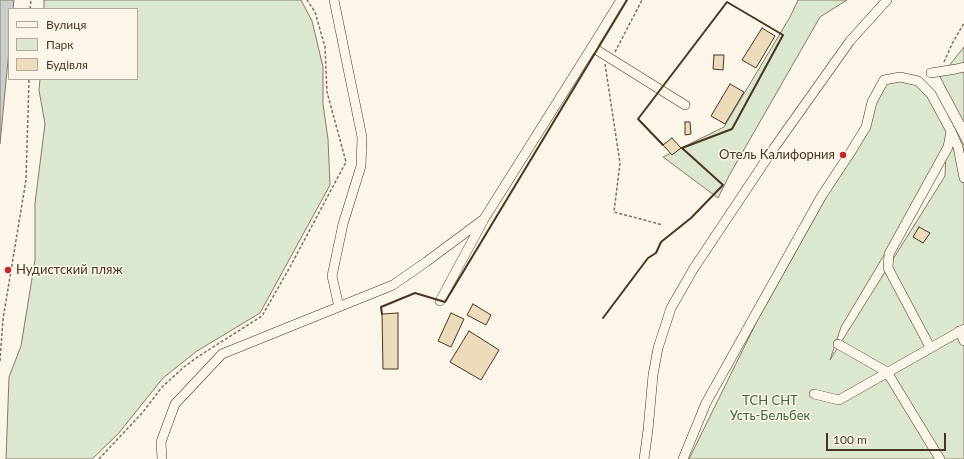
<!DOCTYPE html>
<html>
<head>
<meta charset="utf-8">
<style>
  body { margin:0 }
  #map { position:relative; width:964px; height:459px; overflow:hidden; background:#fbf6e9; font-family:Lato,sans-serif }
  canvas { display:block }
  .legend { position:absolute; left:8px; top:8px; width:130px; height:72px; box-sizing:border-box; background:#fbf6e9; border:1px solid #b4a999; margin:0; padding:5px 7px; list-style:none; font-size:12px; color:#4a3520 }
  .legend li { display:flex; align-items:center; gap:8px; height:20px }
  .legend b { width:20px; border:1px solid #b4a999 }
  .scale { position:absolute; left:826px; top:433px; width:120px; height:18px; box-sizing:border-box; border:2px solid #4a3520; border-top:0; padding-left:5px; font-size:12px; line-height:14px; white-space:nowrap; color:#4a3520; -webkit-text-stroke:3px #fbf6e9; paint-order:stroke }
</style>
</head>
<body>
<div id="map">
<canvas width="964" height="459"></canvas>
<ul class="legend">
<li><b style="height:5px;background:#fbf6e9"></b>Вулиця</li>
<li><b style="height:11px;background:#dce7d0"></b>Парк</li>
<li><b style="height:11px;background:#ecdcbc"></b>Будівля</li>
</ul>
<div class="scale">100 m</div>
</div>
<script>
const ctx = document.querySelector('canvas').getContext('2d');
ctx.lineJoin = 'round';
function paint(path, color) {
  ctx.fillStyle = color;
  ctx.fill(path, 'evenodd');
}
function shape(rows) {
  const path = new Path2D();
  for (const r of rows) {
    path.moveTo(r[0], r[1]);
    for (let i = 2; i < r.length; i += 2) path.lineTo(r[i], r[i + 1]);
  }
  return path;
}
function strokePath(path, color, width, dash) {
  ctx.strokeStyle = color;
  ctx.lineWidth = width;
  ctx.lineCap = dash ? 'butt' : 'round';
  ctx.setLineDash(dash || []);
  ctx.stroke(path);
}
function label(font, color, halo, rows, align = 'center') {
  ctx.font = font + ' Lato,sans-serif';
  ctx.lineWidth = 3;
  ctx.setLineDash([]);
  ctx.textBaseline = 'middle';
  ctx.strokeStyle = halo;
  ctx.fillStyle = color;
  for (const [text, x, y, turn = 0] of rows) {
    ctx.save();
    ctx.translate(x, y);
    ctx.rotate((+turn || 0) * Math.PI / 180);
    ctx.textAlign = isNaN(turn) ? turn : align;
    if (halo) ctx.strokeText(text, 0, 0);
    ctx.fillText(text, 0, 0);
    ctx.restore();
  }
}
const green = shape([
  [44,0,301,0,312,21,323,67,323,104,328,139,330,185,260,313,197,351,163,378,118,434,92,459,6,459,9,377,21,346,35,260,35,203,45,124,39,90,40,79,137,79,137,9,44,9,44,0],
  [798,0,847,0,820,17,730,174,718,198,663,157,724,127,790,17,798,0],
  [964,47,964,122,940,77,964,47],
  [899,79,916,82,929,95,947,125,947,114,964,145,964,459,689,459,757,321,823,203,874,107,885,82,899,79],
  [946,151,945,176,830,360,841,327,946,151]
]);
const water = shape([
  [0,0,14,0,13,9,9,9,9,50,0,144,0,0]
]);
const building = shape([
  [762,28,775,36,756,68,742,60,762,28],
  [714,55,724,55,723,70,713,69,714,55],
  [730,84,744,92,725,124,711,116,730,84],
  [685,122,690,122,691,134,685,135,685,122],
  [672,138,681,148,672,155,663,145,672,138],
  [919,227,930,233,923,243,913,237,919,227],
  [473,304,491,315,486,325,467,315,473,304],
  [398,313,398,369,383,369,382,314,398,313],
  [451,313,464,319,451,347,438,341,451,313],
  [469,331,499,350,481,380,450,362,469,331]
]);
const path = shape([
  [30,9,31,0],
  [615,52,642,0],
  [944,62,952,44,964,23],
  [605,64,620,163,614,212,663,225],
  [0,361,3,319,26,180,29,79],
  [99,459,143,412,162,387,184,367,199,356,262,316,290,267,346,162,327,92,325,47,315,12,307,0]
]);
const minor = shape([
  [334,0,362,137,361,166,343,224,332,276,339,307],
  [592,47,685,105],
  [931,73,956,69,964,67],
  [951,131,958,147,964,178],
  [440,301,483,221],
  [959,331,964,341],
  [838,344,887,372,940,459],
  [814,394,839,400,964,329],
  [162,459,161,442,175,404,222,354,393,285,426,262,484,219,592,47,621,0],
  [644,459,648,430,653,375,658,348,671,308,694,268,774,148,850,41,887,0],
  [683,459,706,403,821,197,852,150,866,127,872,102,884,80,900,77,918,81,931,94,951,131,948,147,889,254,888,268,930,347]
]);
const wall = shape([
  [382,314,381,307,415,293,445,302,627,0],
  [603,318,648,258,656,253,661,242,691,218,723,185,682,148,732,129,783,35,727,2,638,119,663,145]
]);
const markers = [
  [843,155,4,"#c62828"],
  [8,270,4,"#c62828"]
];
const poiNames = [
  ["Отель Калифорния",835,155],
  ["Нудистский пляж",16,270,"left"]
];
const parkNames = [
  ["ТСН СНТ",770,401],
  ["Усть-Бельбек",770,416]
];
paint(green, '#dce7d0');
strokePath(green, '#887966', 1);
paint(water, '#c9cecd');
strokePath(water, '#887966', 1);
paint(building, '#ecdcbc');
strokePath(building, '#4a3520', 1);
strokePath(minor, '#4a3520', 10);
strokePath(path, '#7f6f5c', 1.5, [3, 2]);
strokePath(minor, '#fbf6e9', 9);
strokePath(wall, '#4a3520', 2);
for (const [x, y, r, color] of markers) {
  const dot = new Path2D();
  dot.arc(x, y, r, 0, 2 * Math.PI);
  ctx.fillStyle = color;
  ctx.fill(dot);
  strokePath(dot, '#fbf6e9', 1.5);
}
label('13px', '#4a3520', '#fbf6e9', poiNames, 'right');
label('13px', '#436837', '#fbf6e9', parkNames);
</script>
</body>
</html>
